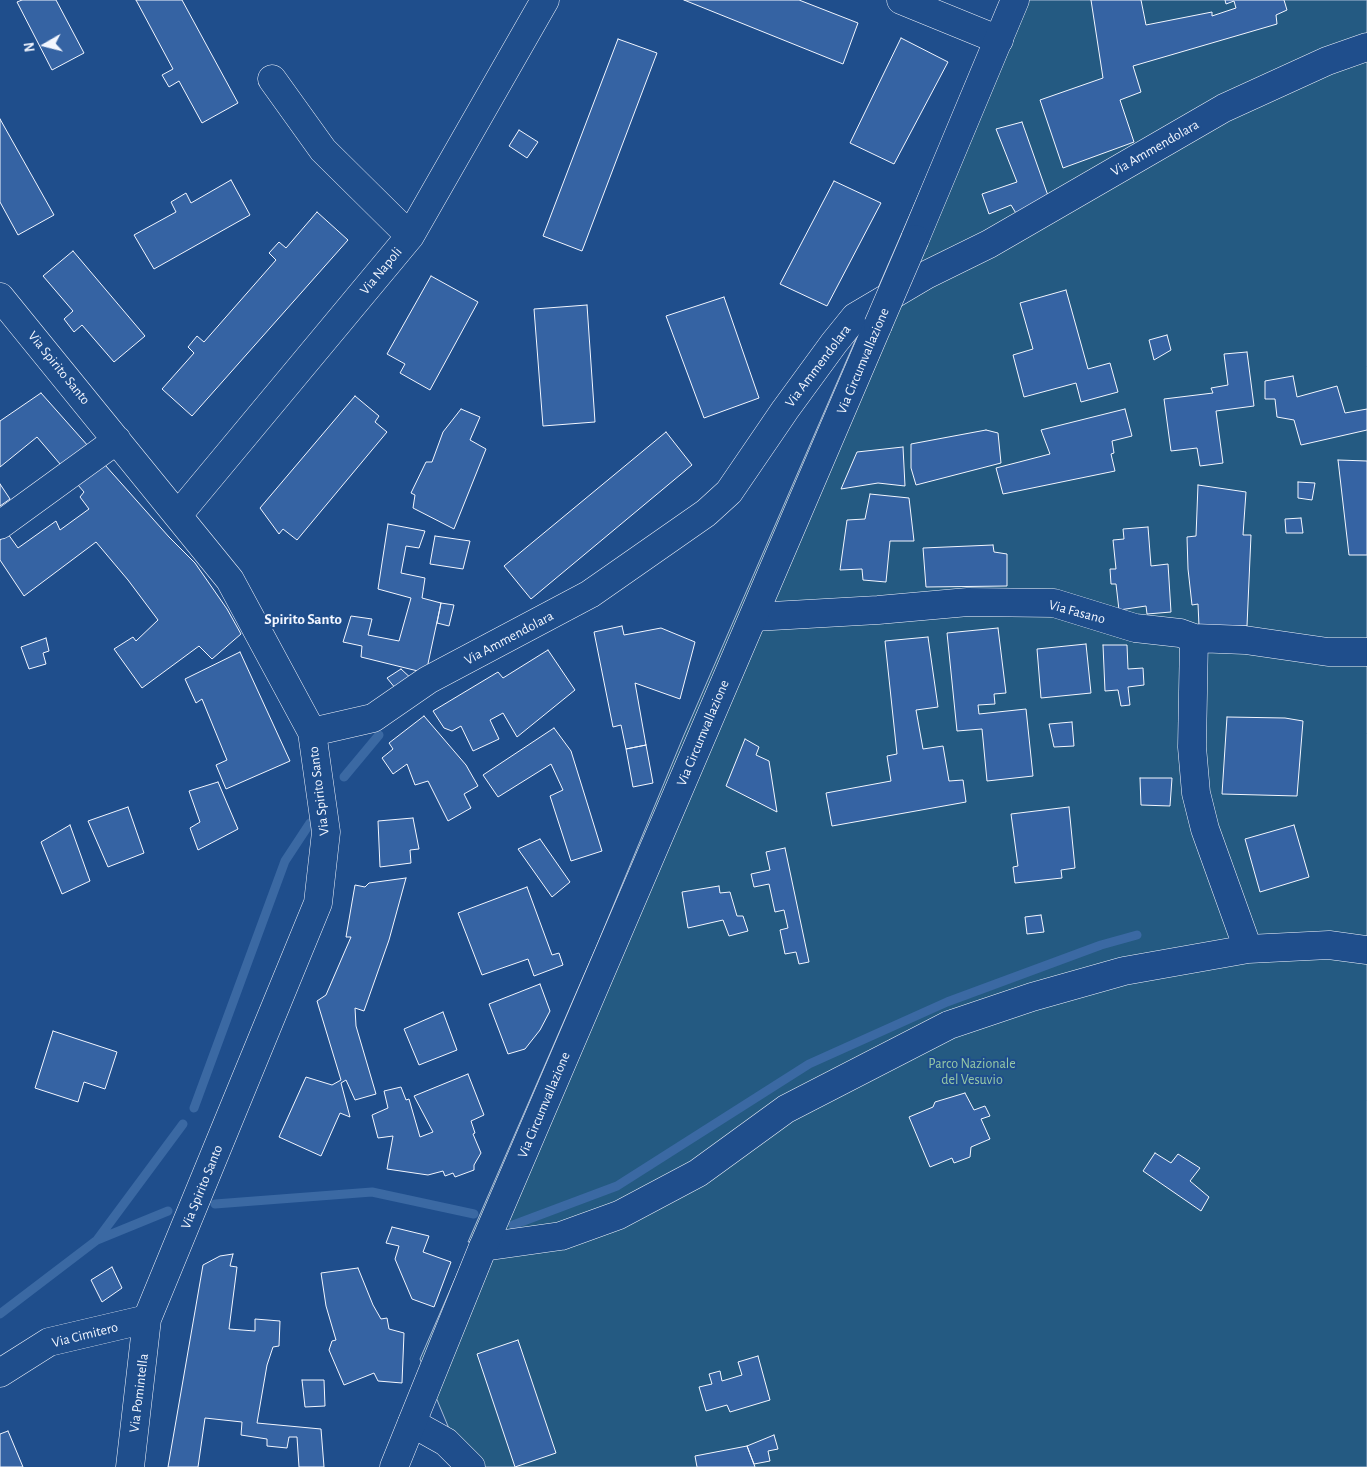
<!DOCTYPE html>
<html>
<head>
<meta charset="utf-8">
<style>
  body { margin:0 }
  #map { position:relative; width:1367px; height:1467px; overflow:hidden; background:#1f4e8c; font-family:"Alegreya Sans",sans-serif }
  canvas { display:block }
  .north { position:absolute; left:20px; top:20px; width:50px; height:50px; -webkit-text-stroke:4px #1f4e8c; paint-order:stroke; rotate:262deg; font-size:14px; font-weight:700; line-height:20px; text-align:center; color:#f2f6ff }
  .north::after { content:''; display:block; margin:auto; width:18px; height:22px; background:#f2f6ff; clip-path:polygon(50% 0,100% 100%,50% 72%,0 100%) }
</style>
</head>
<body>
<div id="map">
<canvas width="1367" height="1467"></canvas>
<div class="north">N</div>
</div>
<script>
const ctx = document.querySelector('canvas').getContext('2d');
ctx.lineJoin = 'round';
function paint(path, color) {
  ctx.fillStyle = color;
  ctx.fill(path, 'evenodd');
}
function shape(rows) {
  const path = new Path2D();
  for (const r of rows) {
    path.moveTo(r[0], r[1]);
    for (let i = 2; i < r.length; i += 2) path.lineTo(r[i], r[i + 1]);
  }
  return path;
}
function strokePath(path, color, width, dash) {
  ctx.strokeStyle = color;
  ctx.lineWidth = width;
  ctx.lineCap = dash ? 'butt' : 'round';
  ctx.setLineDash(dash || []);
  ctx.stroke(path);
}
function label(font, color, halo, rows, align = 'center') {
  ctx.font = font + ' "Alegreya Sans",sans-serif';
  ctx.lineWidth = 4;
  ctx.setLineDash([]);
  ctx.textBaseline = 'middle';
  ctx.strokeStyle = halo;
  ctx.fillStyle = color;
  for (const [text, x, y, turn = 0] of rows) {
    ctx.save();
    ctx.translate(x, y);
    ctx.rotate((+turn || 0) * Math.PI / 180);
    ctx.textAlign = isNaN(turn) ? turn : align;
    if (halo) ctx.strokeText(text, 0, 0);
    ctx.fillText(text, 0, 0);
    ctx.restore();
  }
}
const green = shape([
  [1003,0,1367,0,1367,1467,465,1467,420,1359,471,1242,468,1242,597,945,684,735,1003,0]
]);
const stream = shape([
  [344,777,379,735],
  [194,1108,285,861,310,823],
  [215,1204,372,1192,474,1214],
  [513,1225,617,1186,809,1064,947,1002,1101,945,1137,935],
  [97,1240,183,1124],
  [0,1314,97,1240,168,1211]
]);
const building = shape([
  [22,0,56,0,84,53,52,70,17,2,22,0],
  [136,0,182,0,238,103,202,123,179,81,169,87,162,75,173,69,136,0],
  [684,0,799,0,858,23,843,64,684,0],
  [1091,0,1141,0,1146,25,1212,12,1212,16,1236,8,1234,1,1226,4,1225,0,1284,0,1287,10,1276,15,1277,24,1133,66,1141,92,1120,100,1134,142,1063,168,1040,100,1103,78,1091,0],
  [901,38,948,62,894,164,850,143,901,38],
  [618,39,657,53,582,251,543,236,618,39],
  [0,119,54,215,18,235,0,202,0,119],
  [1022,122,1052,207,1020,220,1011,205,989,214,982,194,1017,182,996,129,1022,122],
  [519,130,538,142,527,158,509,146,519,130],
  [231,180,250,215,154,269,134,235,176,212,171,202,186,193,191,203,231,180],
  [834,181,881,203,827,306,780,284,834,181],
  [317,212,348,240,192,416,162,389,194,353,188,347,197,336,204,342,276,260,269,253,279,242,286,248,317,212],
  [73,251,145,336,114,362,82,325,74,332,64,319,73,311,43,276,73,251],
  [431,276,478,302,430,390,400,373,405,364,387,354,431,276],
  [1066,290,1088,369,1110,363,1118,392,1081,402,1076,383,1024,397,1013,355,1033,349,1020,303,1066,290],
  [724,297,759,398,704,418,666,316,724,297],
  [587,305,595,422,543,426,534,309,587,305],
  [1167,335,1171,350,1154,360,1149,340,1167,335],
  [1247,352,1254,406,1216,411,1223,463,1200,466,1197,448,1171,451,1164,399,1213,393,1211,388,1228,385,1224,354,1247,352],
  [1293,376,1297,397,1337,386,1345,413,1367,409,1367,430,1301,445,1294,420,1277,417,1275,399,1265,399,1265,381,1293,376],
  [41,393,169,537,195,563,227,609,241,634,212,659,199,646,142,688,114,649,133,637,136,641,158,620,128,580,96,542,24,596,0,560,0,540,8,534,18,548,56,521,60,530,89,509,80,497,84,492,37,437,0,467,0,421,41,393],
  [355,396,379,416,375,422,387,432,297,540,283,529,279,534,260,508,355,396],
  [461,409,480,417,470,440,486,449,454,529,413,508,415,495,411,493,426,462,432,462,443,432,461,409],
  [1125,409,1132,436,1112,441,1114,453,1111,454,1115,471,1003,494,996,468,1050,454,1041,430,1125,409],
  [986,430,998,433,1001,463,916,485,911,468,911,444,986,430],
  [666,432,692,465,531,599,504,566,666,432],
  [903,447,905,486,878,483,841,489,857,452,903,447],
  [1338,460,1367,461,1367,555,1349,555,1338,460],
  [1298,482,1315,483,1312,500,1298,498,1298,482],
  [0,484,10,499,0,506,0,484],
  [1198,485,1246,492,1243,535,1251,535,1247,626,1199,626,1198,604,1192,605,1188,569,1187,537,1196,536,1198,485],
  [870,494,909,498,914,541,890,541,886,582,863,580,862,569,840,570,847,520,865,519,870,494],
  [1301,518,1303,533,1286,533,1285,519,1301,518],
  [388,524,425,531,419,548,406,546,401,573,425,578,422,598,441,603,426,673,361,657,362,646,343,642,351,616,372,619,368,635,399,641,411,598,378,589,388,524],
  [1148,527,1151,566,1168,564,1171,612,1147,614,1146,606,1119,610,1116,584,1111,584,1110,569,1116,569,1113,540,1124,539,1123,529,1148,527],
  [435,536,470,541,463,569,430,564,435,536],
  [993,545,994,552,1007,554,1007,586,926,587,923,548,993,545],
  [441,603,454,605,449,626,437,623,441,603],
  [622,626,624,635,661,628,695,642,680,699,635,683,646,745,626,749,621,725,613,727,594,632,622,626],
  [998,628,1006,693,994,694,995,704,978,705,979,714,1026,709,1033,776,987,781,982,729,957,731,947,633,998,628],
  [928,637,938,707,916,710,923,749,943,746,949,781,963,780,966,802,832,826,826,793,891,781,887,756,897,754,885,641,928,637],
  [46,638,49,651,43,653,46,664,29,669,21,647,46,638],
  [1086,644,1091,693,1041,698,1037,649,1086,644],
  [1103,645,1127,645,1128,669,1143,668,1144,685,1128,687,1130,705,1121,706,1118,690,1105,691,1103,645],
  [548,650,575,690,517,737,503,713,490,720,499,739,473,751,461,726,452,731,444,728,433,711,498,672,503,678,548,650],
  [240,652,290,761,226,789,216,765,227,760,202,699,196,703,185,679,240,652],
  [401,669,414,681,400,694,387,678,401,669],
  [424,716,466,765,478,786,464,794,471,808,448,821,428,781,415,785,407,764,393,774,382,758,393,749,389,743,424,716],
  [1227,717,1285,718,1303,721,1297,796,1222,794,1227,717],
  [1072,722,1074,746,1054,747,1049,724,1072,722],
  [554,728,571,751,602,851,571,861,550,796,563,790,551,764,498,797,483,775,554,728],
  [745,739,759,747,756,755,769,761,777,812,726,786,745,739],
  [646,745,653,783,633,787,626,749,646,745],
  [1140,778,1172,778,1170,806,1141,805,1140,778],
  [218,782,238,829,198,850,190,828,200,822,189,791,218,782],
  [128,807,144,853,108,867,88,821,128,807],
  [1069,807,1075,868,1061,870,1062,878,1015,883,1013,867,1018,866,1011,814,1069,807],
  [413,818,419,849,410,850,411,863,380,867,378,821,413,818],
  [70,825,90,881,62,894,41,842,70,825],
  [1294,825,1309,877,1260,892,1245,839,1294,825],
  [540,839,570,882,552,897,518,849,540,839],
  [785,848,809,962,799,964,796,952,785,954,780,930,788,928,784,910,775,912,769,884,754,887,751,874,770,870,766,852,785,848],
  [406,878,389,940,364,1011,355,1008,356,1026,376,1094,355,1100,346,1080,341,1083,350,1117,340,1113,321,1156,279,1137,306,1077,332,1085,341,1080,317,1001,326,995,351,937,346,937,355,885,365,887,369,883,406,878],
  [719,886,720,893,730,892,737,916,743,916,748,931,729,936,723,920,688,928,682,892,719,886],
  [527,887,552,955,559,953,563,965,534,976,528,959,482,975,458,913,527,887],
  [1041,915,1044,932,1027,934,1025,917,1041,915],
  [540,984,550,1011,540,1030,525,1049,508,1054,489,1004,540,984],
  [443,1012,457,1050,419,1065,404,1029,443,1012],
  [53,1031,117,1052,105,1089,84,1082,78,1102,35,1088,53,1031],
  [468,1074,484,1115,471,1121,475,1133,473,1134,481,1153,474,1165,474,1170,455,1177,453,1173,445,1176,443,1171,428,1175,387,1169,393,1136,378,1138,372,1115,388,1108,384,1091,401,1087,406,1100,409,1099,420,1137,433,1132,414,1096,468,1074],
  [965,1093,974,1110,985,1106,990,1116,981,1119,990,1139,971,1147,970,1157,954,1163,952,1158,930,1167,909,1117,933,1107,935,1102,965,1093],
  [1155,1153,1171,1163,1178,1154,1200,1168,1190,1181,1209,1197,1201,1211,1143,1171,1155,1153],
  [392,1227,429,1236,423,1252,451,1262,434,1307,412,1299,395,1259,399,1246,386,1243,392,1227],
  [233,1254,230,1266,237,1267,229,1329,255,1331,255,1319,280,1321,279,1346,273,1347,267,1365,257,1423,321,1429,324,1467,299,1467,297,1437,289,1437,287,1448,267,1446,267,1439,241,1435,242,1422,205,1418,198,1467,168,1467,203,1265,220,1256,233,1254],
  [112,1267,122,1288,102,1302,91,1280,112,1267],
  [358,1268,373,1305,381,1319,387,1318,389,1329,404,1333,402,1383,378,1381,374,1373,344,1385,329,1350,332,1341,336,1340,326,1306,321,1273,358,1268],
  [518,1340,556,1453,515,1467,477,1354,518,1340],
  [758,1356,770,1400,730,1412,727,1405,706,1411,699,1387,712,1384,709,1374,720,1371,722,1381,742,1375,738,1362,758,1356],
  [302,1380,324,1380,325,1406,305,1407,302,1380],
  [8,1431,23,1467,0,1467,0,1434,8,1431],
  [774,1435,778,1449,768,1451,770,1461,754,1464,747,1446,774,1435],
  [747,1446,755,1467,697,1467,695,1456,747,1446]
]);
const minor = shape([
  [901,0,999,40],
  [272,79,323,150,410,236],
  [0,297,230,580,312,732,326,832,318,903,147,1319,130,1467],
  [178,515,410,236,545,0],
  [0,525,117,440],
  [754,617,878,610,968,602,1054,603,1135,628,1180,633,1194,638,1245,640,1328,652,1367,652],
  [1194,638,1192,747,1196,793,1205,829,1248,949],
  [312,732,373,718,428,680,590,594,706,513,729,492,785,410,834,343,855,317,926,275,989,244,1224,108,1327,61,1367,47],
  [483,1247,561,1236,619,1215,698,1173,786,1109,949,1025,1032,997,1124,971,1248,949,1329,945,1367,950],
  [0,1373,49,1342,147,1319],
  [412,1423,446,1442,471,1467]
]);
const major = shape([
  [915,239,1015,0],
  [394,1467,483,1247,878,325]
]);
const majorBridge = shape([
  [878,325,915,239]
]);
const streetNames = [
  ["Via Ammendolara",1155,148,-30],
  ["Via Napoli",381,271,-50],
  ["Via Circumvallazione",863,361,-67],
  ["Via Ammendolara",818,366,-53],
  ["Via Spirito Santo",59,368,51],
  ["Via Fasano",1077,612,15],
  ["Via Ammendolara",509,638,-28],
  ["Via Circumvallazione",703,733,-67],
  ["Via Spirito Santo",319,791,-97],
  ["Via Circumvallazione",544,1105,-67],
  ["Via Spirito Santo",202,1187,-68],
  ["Via Cimitero",85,1335,-14],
  ["Via Pomintella",139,1393,-83]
];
const parkNames = [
  ["Parco Nazionale",972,1064],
  ["del Vesuvio",972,1080]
];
const neighbourhoodNames = [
  ["Spirito Santo",303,619]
];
paint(green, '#245a82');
strokePath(green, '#a8bbd7', 1);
strokePath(stream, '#3b69a3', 9);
paint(building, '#3563a3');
strokePath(building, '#f2f6ff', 1);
strokePath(minor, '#f2f6ff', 29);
strokePath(major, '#f2f6ff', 29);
strokePath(minor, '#1f4e8c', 28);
strokePath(major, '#1f4e8c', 28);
strokePath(majorBridge, '#f2f6ff', 29, []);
strokePath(majorBridge, '#1f4e8c', 28);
label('14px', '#f2f6ff', '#1f4e8c', streetNames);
label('14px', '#97c8a6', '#1f4e8c', parkNames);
label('bold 15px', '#f2f6ff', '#1f4e8c', neighbourhoodNames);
</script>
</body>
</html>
